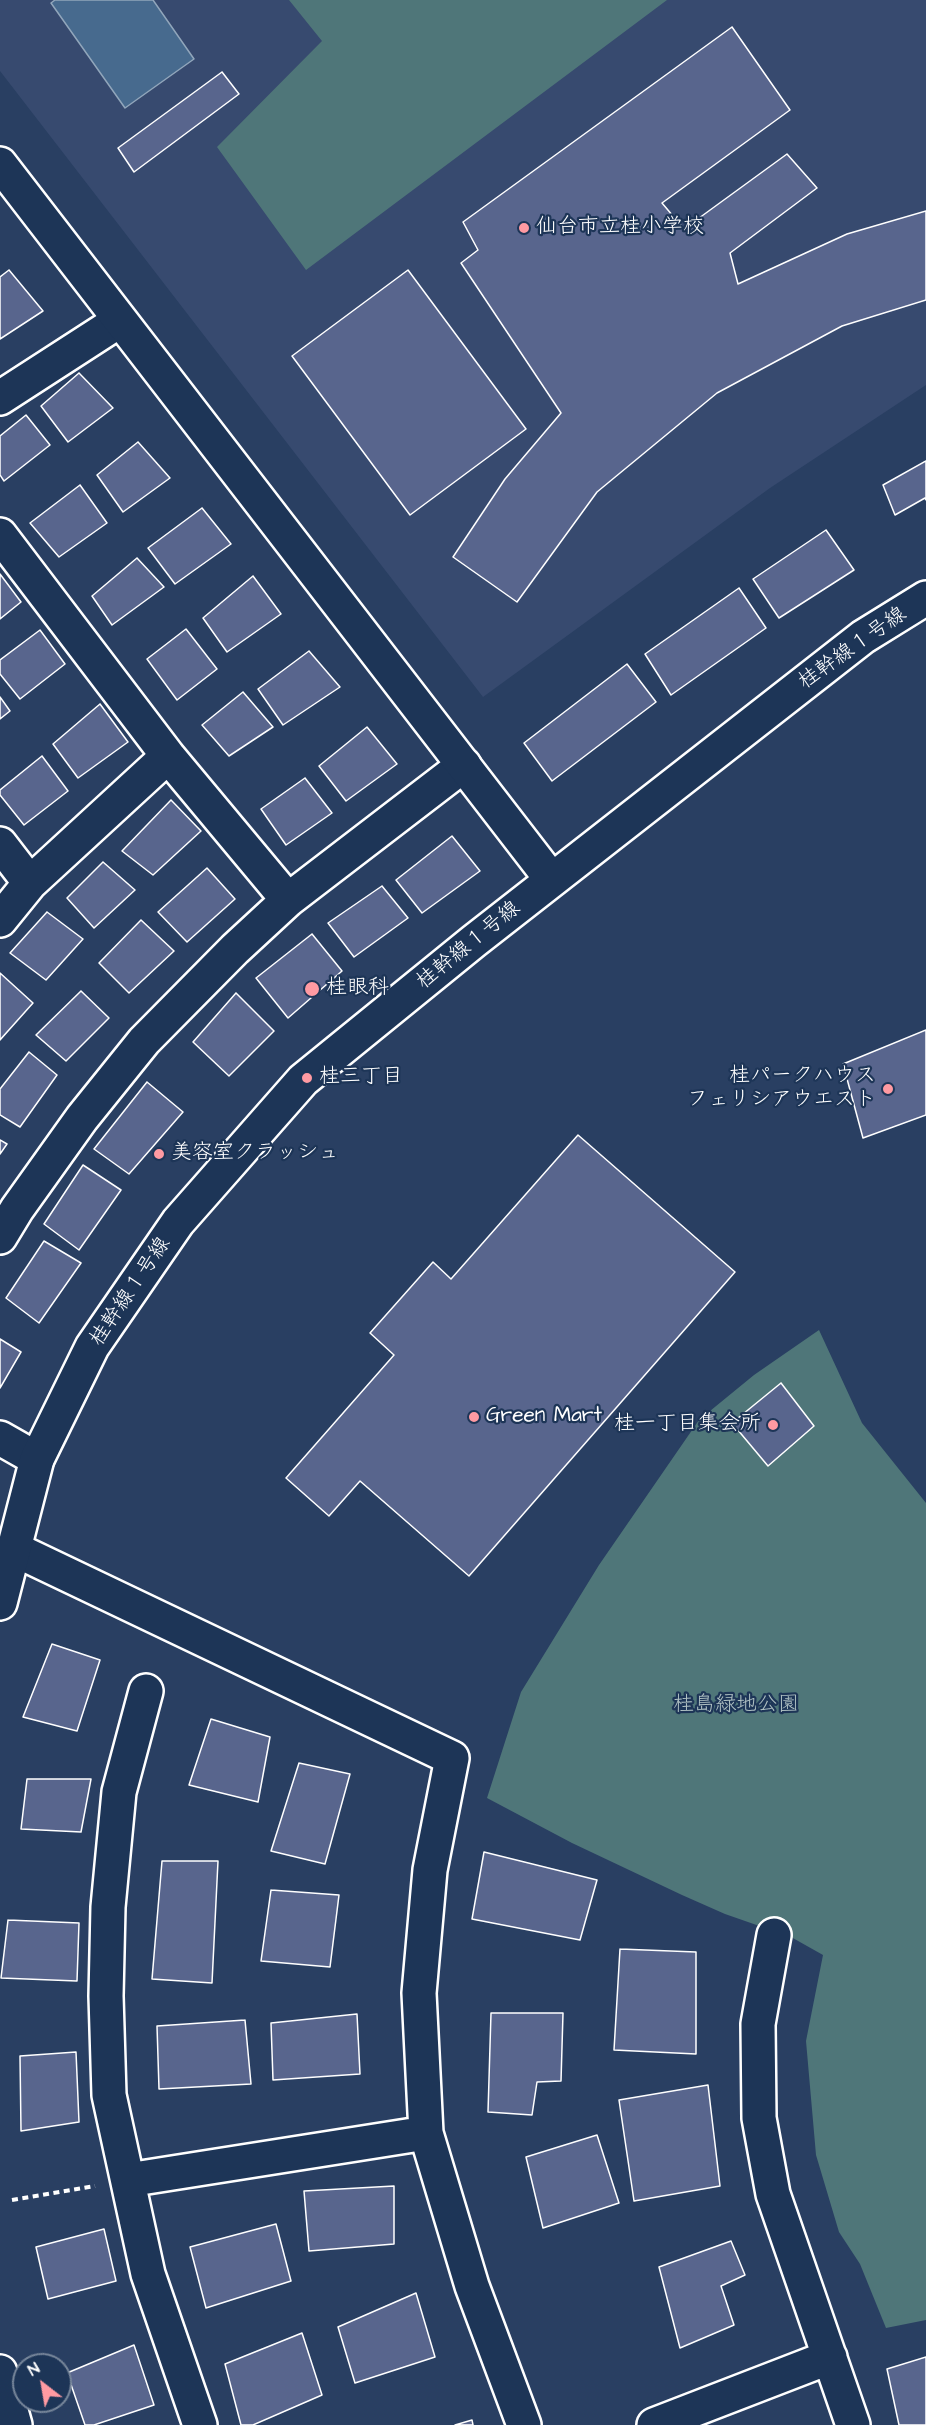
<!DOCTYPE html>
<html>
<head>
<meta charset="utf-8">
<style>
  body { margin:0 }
  #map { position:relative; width:926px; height:2425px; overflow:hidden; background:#293f62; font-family:"Architects Daughter",sans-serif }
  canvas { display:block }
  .north { position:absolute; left:12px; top:2353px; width:60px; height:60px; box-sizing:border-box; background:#1d3557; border:2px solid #77869a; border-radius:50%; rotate:329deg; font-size:16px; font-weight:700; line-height:24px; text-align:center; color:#fff }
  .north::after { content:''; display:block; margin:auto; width:21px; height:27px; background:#ff9aa2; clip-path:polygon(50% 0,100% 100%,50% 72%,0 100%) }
</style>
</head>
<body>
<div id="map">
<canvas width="926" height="2425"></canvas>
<div class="north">N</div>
</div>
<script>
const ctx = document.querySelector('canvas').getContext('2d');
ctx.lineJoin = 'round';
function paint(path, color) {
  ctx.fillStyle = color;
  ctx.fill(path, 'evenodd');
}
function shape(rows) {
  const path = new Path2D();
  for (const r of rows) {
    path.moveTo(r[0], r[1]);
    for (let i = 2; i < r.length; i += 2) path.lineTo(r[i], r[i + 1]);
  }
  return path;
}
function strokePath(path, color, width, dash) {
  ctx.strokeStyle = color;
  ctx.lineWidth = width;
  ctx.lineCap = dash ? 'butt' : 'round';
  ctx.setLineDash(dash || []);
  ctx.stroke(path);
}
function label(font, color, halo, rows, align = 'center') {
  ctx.font = font + ' "Architects Daughter","Klee One",sans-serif';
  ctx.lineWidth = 4.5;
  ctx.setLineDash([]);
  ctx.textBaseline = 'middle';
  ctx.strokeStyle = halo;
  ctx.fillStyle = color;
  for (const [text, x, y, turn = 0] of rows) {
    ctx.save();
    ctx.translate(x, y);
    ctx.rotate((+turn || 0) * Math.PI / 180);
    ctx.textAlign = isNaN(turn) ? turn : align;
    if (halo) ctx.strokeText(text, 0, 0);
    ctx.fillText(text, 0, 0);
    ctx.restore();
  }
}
const built = shape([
  [0,0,926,0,926,385,770,488,483,697,0,71]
]);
const green = shape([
  [289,0,667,0,306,270,217,147,322,41],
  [819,1330,862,1423,926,1503,926,2320,886,2328,860,2264,839,2232,816,2155,806,2041,823,1955,791,1937,725,1914,682,1895,572,1843,487,1798,521,1692,599,1565,699,1420,754,1375]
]);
const water = shape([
  [55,0,153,0,194,59,125,108,51,3,55,0]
]);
const building = shape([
  [732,27,790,110,662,203,684,229,787,154,817,188,730,253,738,284,847,234,926,211,926,300,842,326,717,393,597,492,517,602,453,557,505,479,561,413,461,263,478,250,463,222,732,27],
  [222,72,239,94,134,172,118,148,222,72],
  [9,270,43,311,0,339,0,277,9,270],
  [408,270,526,429,410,515,292,356,408,270],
  [79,373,113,408,68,442,41,406,79,373],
  [26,415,50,445,4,481,0,475,0,436,26,415],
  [138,442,170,478,123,512,97,475,138,442],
  [926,461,926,500,925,498,895,515,883,485,926,461],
  [80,485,107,523,59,557,30,523,80,485],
  [202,508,231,544,175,584,148,548,202,508],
  [826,530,854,570,779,618,753,579,826,530],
  [137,558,164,587,112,625,92,596,137,558],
  [0,574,21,602,0,619,0,574],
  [253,576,281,614,227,652,203,618,253,576],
  [739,588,766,628,671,695,645,654,739,588],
  [186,629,217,669,177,700,147,659,186,629],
  [40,630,65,664,20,699,0,674,0,660,40,630],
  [309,651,340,687,283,725,258,689,309,651],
  [627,664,656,702,552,781,524,743,627,664],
  [243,692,273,727,229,756,202,725,243,692],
  [0,697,10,711,0,719,0,697],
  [100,704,128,742,78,778,53,744,100,704],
  [367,727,397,764,346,801,319,766,367,727],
  [42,756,68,791,24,825,0,795,0,790,42,756],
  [305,778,332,813,286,845,261,809,305,778],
  [171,800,201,831,153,875,122,851,171,800],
  [452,836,480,871,422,913,396,880,452,836],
  [103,862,135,890,94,928,67,898,103,862],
  [207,868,235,899,187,942,158,912,207,868],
  [382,886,408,918,354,957,328,923,382,886],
  [47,912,83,939,46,980,10,953,47,912],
  [141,920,174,951,129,993,99,963,141,920],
  [312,934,342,971,288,1018,256,978,312,934],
  [0,973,33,1003,0,1040,0,973],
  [81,991,109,1018,66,1061,36,1035,81,991],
  [236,993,274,1031,229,1076,193,1042,236,993],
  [926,1030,926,1115,863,1138,843,1064,926,1030],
  [29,1052,57,1075,20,1127,0,1115,0,1089,29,1052],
  [147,1082,183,1112,129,1174,94,1149,147,1082],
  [578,1135,735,1272,469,1576,360,1481,329,1516,286,1478,394,1355,370,1333,433,1262,451,1279,578,1135],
  [0,1140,7,1144,0,1154,0,1140],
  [83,1165,121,1190,79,1250,44,1224,83,1165],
  [44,1241,81,1263,39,1323,6,1298,44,1241],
  [0,1339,21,1352,0,1388,0,1339],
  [781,1383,814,1426,768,1466,732,1423,781,1383],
  [52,1644,100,1660,77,1731,23,1717,52,1644],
  [211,1719,270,1737,258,1802,189,1785,211,1719],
  [299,1763,350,1774,325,1864,271,1851,299,1763],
  [27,1779,91,1779,81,1832,21,1829,27,1779],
  [484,1852,597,1880,580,1940,472,1919,484,1852],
  [162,1861,218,1861,212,1983,152,1979,162,1861],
  [271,1890,339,1895,330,1967,261,1961,271,1890],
  [8,1920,79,1923,77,1981,1,1978,8,1920],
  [620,1949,696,1952,696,2054,614,2050,620,1949],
  [491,2013,563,2013,561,2081,537,2082,532,2115,488,2112,491,2013],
  [357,2014,360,2074,273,2080,271,2023,357,2014],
  [245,2020,251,2084,159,2089,157,2026,245,2020],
  [76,2052,79,2122,21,2131,20,2056,76,2052],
  [708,2085,720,2186,634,2201,619,2100,708,2085],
  [597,2135,619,2203,543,2228,526,2157,597,2135],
  [394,2186,394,2244,309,2251,304,2191,394,2186],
  [276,2224,291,2281,206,2308,190,2247,276,2224],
  [104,2229,116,2281,48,2299,36,2247,104,2229],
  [731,2241,745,2275,721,2286,734,2325,680,2348,659,2267,731,2241],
  [416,2293,435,2357,355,2383,338,2327,416,2293],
  [302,2333,322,2395,253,2425,241,2425,225,2364,302,2333],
  [134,2345,154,2405,94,2425,85,2425,67,2373,134,2345],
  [926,2357,926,2425,899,2425,887,2369,926,2357],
  [472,2420,473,2425,455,2425,472,2420]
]);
const path = shape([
  [12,2200,95,2186]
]);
const minor = shape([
  [0,398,119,321],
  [0,535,168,756,288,900],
  [0,844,30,883],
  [0,920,30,883,168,756],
  [0,1237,17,1209,82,1118,144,1041,235,949,288,900,464,765],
  [0,1438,37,1459],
  [14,1549,452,1758,430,1870,419,1993,426,2133,472,2286,524,2425],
  [146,1691,119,1792,108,1907,106,1996,109,2095,148,2274,200,2425],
  [774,1935,758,2024,759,2118,773,2194,853,2425],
  [128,2180,426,2133],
  [654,2425,830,2357]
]);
const tertiary = shape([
  [0,164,552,880],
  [0,1603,37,1459,92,1347,178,1222,303,1080,474,941,863,637,926,598],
  [0,2372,15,2425]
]);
const markers = [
  [524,228,6,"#ff9aa2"],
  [312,989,8,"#ff9aa2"],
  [307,1078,6,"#ff9aa2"],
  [888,1089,6,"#ff9aa2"],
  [159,1154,6,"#ff9aa2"],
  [474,1417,6,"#ff9aa2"],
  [773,1425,6,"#ff9aa2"]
];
const poiNames = [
  ["仙台市立桂小学校",536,228],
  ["桂眼科",326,989],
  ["桂パークハウス",876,1077,"right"],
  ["フェリシアウエスト",876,1101,"right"],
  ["桂三丁目",319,1078],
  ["美容室クラッシュ",171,1154],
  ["Green Mart",486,1417],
  ["桂一丁目集会所",761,1425,"right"]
];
const streetNames = [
  ["桂幹線１号線",853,649,-35],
  ["桂幹線１号線",469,946,-39],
  ["桂幹線１号線",131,1292,-56]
];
const parkNames = [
  ["桂島緑地公園",736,1706]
];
paint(built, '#374a6f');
paint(green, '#4f7679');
paint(water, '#476a8e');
strokePath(water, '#91a6bb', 1.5);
paint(building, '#58658d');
strokePath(building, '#fff', 1.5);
strokePath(minor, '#fff', 38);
strokePath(tertiary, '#fff', 38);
strokePath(path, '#fff', 4, [6, 4.5]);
strokePath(minor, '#1d3557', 33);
strokePath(tertiary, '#1d3557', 33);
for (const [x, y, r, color] of markers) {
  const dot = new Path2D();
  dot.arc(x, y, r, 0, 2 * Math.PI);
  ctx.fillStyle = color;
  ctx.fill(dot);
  strokePath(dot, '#1d3557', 2);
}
label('21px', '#fff', '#1d3557', poiNames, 'left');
label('21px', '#fff', '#1d3557', streetNames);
label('21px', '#b0c1c3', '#1d3557', parkNames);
</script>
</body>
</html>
